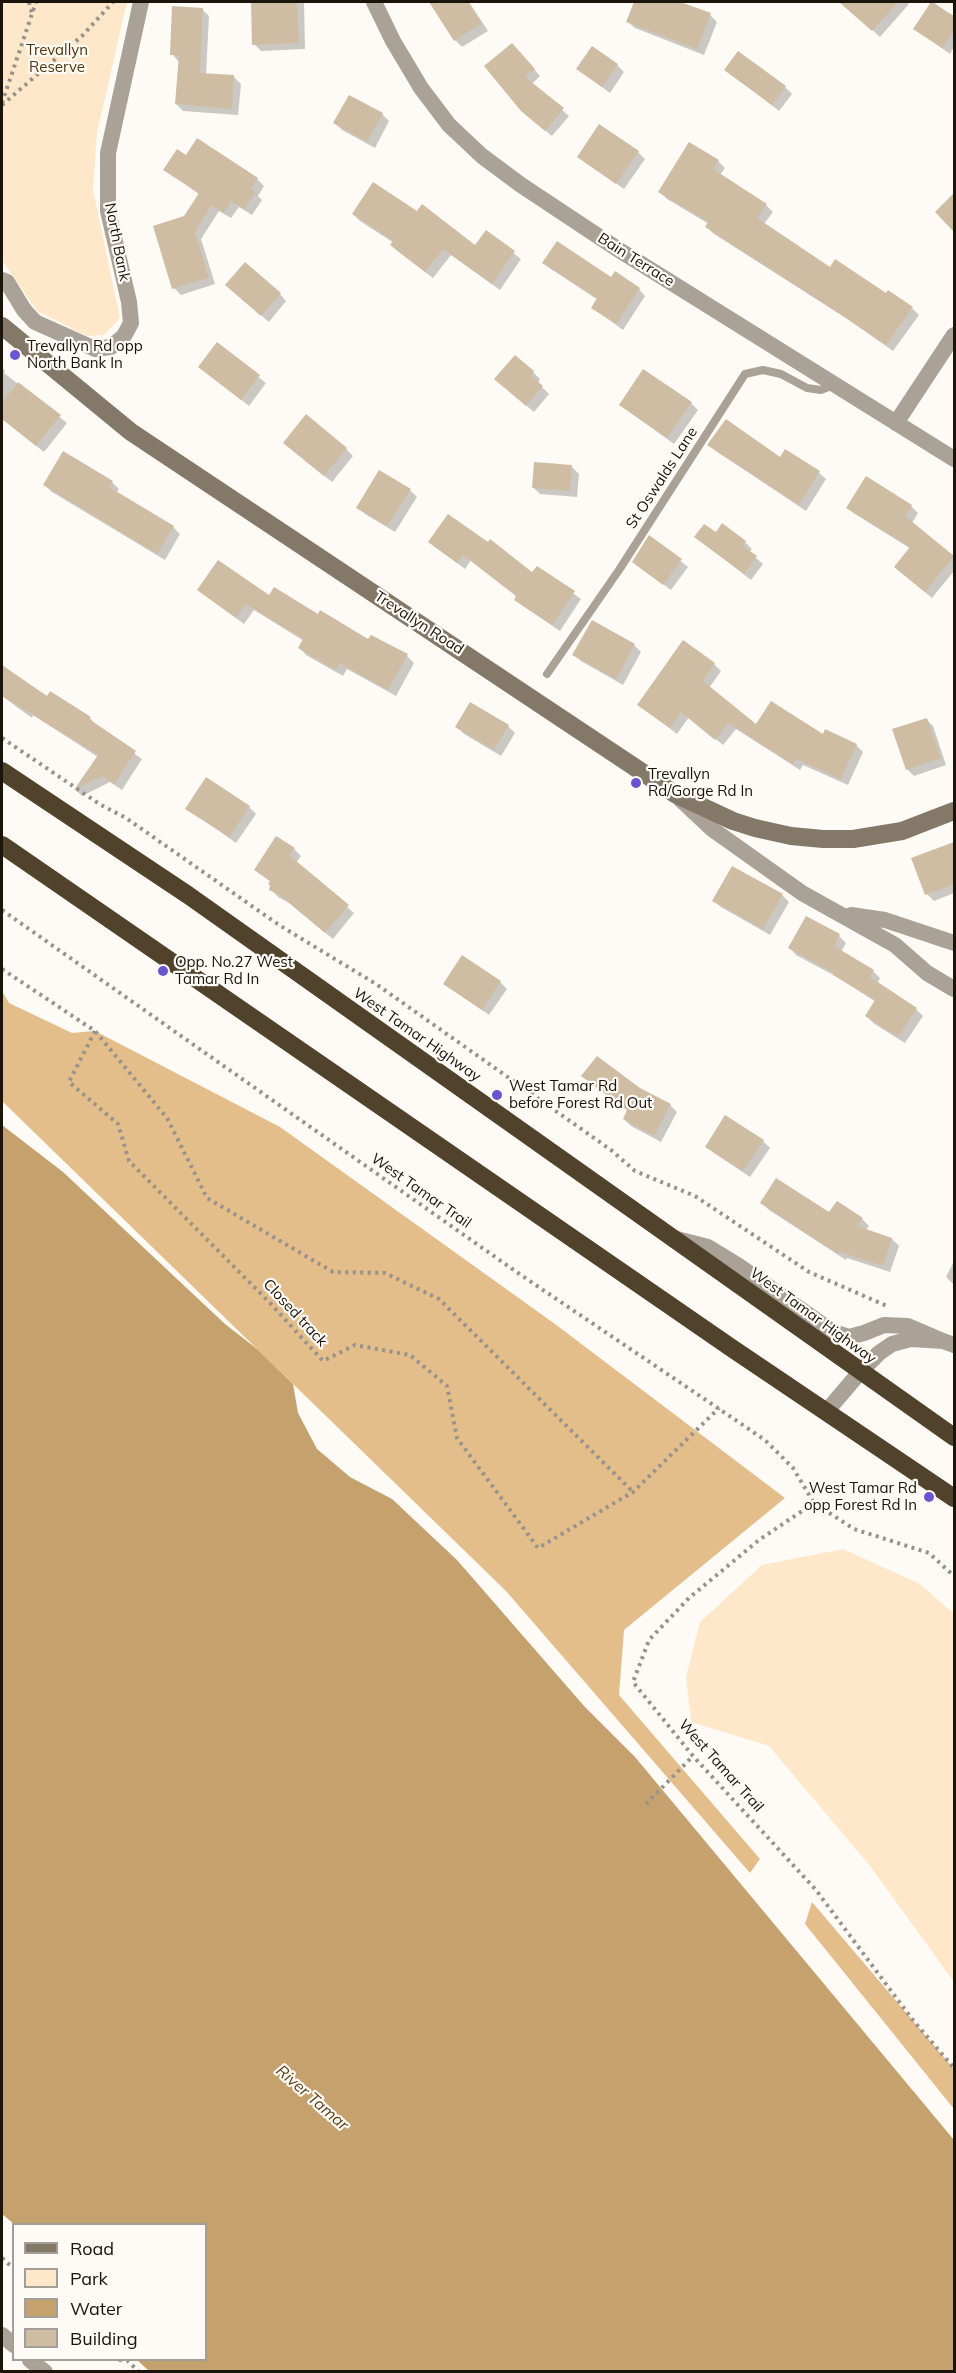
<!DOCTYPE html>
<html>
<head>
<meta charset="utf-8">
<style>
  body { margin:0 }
  #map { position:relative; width:956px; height:2373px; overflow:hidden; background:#fefaf5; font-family:Mulish,sans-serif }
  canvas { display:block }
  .frame { position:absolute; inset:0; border:3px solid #1a140b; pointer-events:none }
  .legend { position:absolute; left:12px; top:2223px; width:195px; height:138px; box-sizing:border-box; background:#fefaf5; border:2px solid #a39e97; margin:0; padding:8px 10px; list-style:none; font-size:18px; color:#1a140b }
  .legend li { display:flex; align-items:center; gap:12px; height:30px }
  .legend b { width:30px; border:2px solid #a39e97 }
</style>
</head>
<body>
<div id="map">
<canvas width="956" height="2373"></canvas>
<div class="frame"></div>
<ul class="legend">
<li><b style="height:8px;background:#847869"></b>Road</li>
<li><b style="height:16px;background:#ffe8c9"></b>Park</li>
<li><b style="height:16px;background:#c5a16e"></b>Water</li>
<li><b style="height:16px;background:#cebca3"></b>Building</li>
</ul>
</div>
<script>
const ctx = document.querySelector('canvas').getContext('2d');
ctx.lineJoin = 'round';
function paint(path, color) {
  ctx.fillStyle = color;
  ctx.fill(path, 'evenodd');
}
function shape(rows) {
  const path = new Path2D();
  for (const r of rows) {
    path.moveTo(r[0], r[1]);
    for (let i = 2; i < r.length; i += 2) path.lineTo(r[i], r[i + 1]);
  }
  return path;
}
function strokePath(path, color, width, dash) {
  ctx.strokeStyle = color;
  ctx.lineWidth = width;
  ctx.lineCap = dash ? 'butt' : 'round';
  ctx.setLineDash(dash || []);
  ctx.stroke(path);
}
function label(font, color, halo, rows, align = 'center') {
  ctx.font = font + ' Mulish,sans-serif';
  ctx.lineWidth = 4.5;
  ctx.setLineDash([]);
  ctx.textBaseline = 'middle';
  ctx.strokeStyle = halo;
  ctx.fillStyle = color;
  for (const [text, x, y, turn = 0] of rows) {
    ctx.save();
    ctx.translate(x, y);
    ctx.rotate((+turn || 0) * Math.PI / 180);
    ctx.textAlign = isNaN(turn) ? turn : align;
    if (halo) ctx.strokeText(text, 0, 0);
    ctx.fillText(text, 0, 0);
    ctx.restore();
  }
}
const green = shape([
  [2,2,127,2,97,133,93,190,120,318,104,335,87,336,37,311,2,260],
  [843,1549,920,1584,954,1614,954,1982,870,1866,769,1746,691,1722,686,1677,700,1622,762,1565]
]);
const forest = shape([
  [2,991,9,1003,72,1033,95,1031,280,1127,555,1324,785,1498,624,1630,619,1695,760,1859,750,1873,506,1591,2,1101],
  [812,1902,954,2069,954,2109,805,1924]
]);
const water = shape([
  [2,1125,63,1172,225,1324,257,1349,293,1384,298,1413,317,1449,350,1477,392,1499,457,1560,584,1706,635,1757,954,2140,954,2371,149,2371,137,2360,206,2360,206,2224,14,2224,2,2214]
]);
const shadow = shape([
  [252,2,304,2,305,49,261,51,254,44],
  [442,2,469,2,488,31,462,47,455,40,434,7],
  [636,2,676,2,710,15,717,22,704,55,635,28,628,22],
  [847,2,907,2,909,4,880,37,844,4],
  [933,2,954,17,954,47,950,54,915,29],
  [202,9,209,16,206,75,234,77,241,84,238,115,183,111,176,104,179,62,172,54],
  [519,51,540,76,532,84,569,116,552,136,530,118],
  [617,65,624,72,610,93,578,69],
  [726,70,785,87,792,94,779,111],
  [349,97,382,114,389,121,375,148,342,130,335,123],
  [638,152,645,159,624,189,579,157],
  [186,157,257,179,264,186,258,196,262,200,252,215,239,207,231,218,219,211,201,239,215,284,181,295,174,288,185,217,200,195,165,170],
  [718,161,725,168,720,175,766,205,773,212,764,224,830,269,912,308,919,315,893,351,849,320,714,234,707,227,709,224,667,199,660,192],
  [417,213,476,247,486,232,521,259,500,290,451,255,433,278,399,252,392,245,394,243,360,221,353,214],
  [544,263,612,279,639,289,645,296,623,330,593,308,598,300,551,269],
  [234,292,280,294,286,301,269,322],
  [217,344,266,383,249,406,200,367],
  [2,367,5,371,4,373,67,423,44,452,2,419],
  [533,372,540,379,538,383,549,394,534,412,503,386],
  [691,403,698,410,674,444,620,405],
  [709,444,780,459,785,451,819,473,826,479,806,511,716,451],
  [346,449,353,456,332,482,292,450],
  [572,467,579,474,577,497,540,494,533,487],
  [112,482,119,489,116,493,173,527,180,534,165,560,52,492,45,485],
  [410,490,417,497,395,532,365,514,358,507],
  [911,506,918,513,912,523,954,558,954,571,932,598,903,574,911,549,855,514,848,508],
  [716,534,745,542,752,549,749,552,763,564,751,580,696,537],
  [650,537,688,567,671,590,641,568],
  [429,542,533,575,537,568,581,599,560,631,523,606,516,600,518,597,471,560,465,569],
  [198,590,270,597,319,616,369,641,407,656,414,663,396,696,347,669,343,676,306,655,300,648,304,641,254,610,244,624],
  [634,645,641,652,623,685,581,661,574,655],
  [714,664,721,671,709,688,757,726,824,736,856,745,863,752,848,785,803,765,800,770,736,729,723,745,689,717,677,734,639,705],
  [2,667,47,698,90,718,96,726,142,759,122,790,110,782,82,796,76,790,98,757,33,715,32,718,2,696],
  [926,719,933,726,946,765,914,776,907,769],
  [508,726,515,733,501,756,464,734,457,727],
  [249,807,256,814,236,843,187,808],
  [954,843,954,893,934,901,927,894,913,859],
  [294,849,301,856,296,863,354,913,333,939,289,903,278,897,271,889,271,882,256,870],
  [782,895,789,902,770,935,721,907,714,901],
  [806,918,839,936,846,943,841,952,873,971,880,978,877,984,916,1009,923,1016,905,1043,873,1023,867,1016,876,1002,837,977,796,955,790,948],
  [500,982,507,989,489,1015,445,984],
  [583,1076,639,1089,670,1105,677,1112,661,1142,631,1126,624,1119,629,1111],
  [763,1141,770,1148,750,1177,714,1153,707,1147],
  [762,1203,862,1219,869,1226,865,1231,892,1239,899,1246,890,1272,847,1258,846,1260,769,1210],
  [954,1261,954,1285,946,1277]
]);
const building = shape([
  [251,2,297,2,299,43,252,45],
  [429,2,468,2,482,23,454,41],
  [634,2,680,2,711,13,697,49,626,22],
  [839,2,898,2,872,31],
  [931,2,954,16,954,30,942,48,913,29],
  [172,6,203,8,200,73,234,75,232,109,175,104,179,55,170,55],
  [512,43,535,69,525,77,564,108,545,131,521,111,484,66],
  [592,46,618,64,602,87,576,69],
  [738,51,786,86,772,105,724,70],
  [349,95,383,113,367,142,333,123],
  [599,124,639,151,616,184,577,157],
  [197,138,258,178,251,189,256,192,244,209,231,201,224,213,212,205,195,232,209,278,172,289,153,226,184,216,199,193,163,170,177,149,186,155],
  [689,142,719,160,713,169,767,204,757,218,830,267,835,259,886,293,888,290,913,307,886,345,840,314,705,227,708,222,658,192],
  [373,182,417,211,422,204,475,245,486,230,515,251,492,284,443,249,425,272,390,245,393,241,352,214],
  [954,193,954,232,935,212],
  [557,241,611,277,615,271,640,288,616,324,591,308,597,298,542,263],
  [245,262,281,293,261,316,225,285],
  [217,342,260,375,241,400,198,367],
  [515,355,534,371,531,376,543,386,526,406,494,379],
  [643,369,692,402,667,438,619,405],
  [18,382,61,415,36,446,2,419,2,403],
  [306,414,347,448,324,476,283,443],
  [726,419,780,457,785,449,820,471,799,505,707,445],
  [63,451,113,481,109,487,174,526,157,554,43,485],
  [534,462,572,465,570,491,532,488],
  [379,470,411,489,387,526,356,508],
  [866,476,912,505,905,516,954,556,925,592,894,567,910,547,846,508],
  [448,514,488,542,490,539,532,572,537,566,575,591,552,625,514,600,516,596,463,555,457,563,428,542],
  [722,523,746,541,743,546,757,556,744,574,694,537,704,524,716,532],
  [649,535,682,559,663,585,632,562],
  [218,560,269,595,274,587,318,614,320,610,368,639,371,635,408,654,388,690,340,663,335,670,298,648,303,639,246,604,236,618,197,590],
  [592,620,635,644,616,679,572,655],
  [683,640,715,663,703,681,756,724,771,701,823,734,825,729,857,744,841,779,796,759,793,764,728,723,715,740,681,712,670,728,637,705],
  [2,665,47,696,50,691,91,717,89,719,136,751,114,784,102,776,74,790,98,755,2,696],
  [470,702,509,725,494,750,455,727],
  [927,718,941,758,906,770,892,729],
  [206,777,250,806,229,837,185,809],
  [276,836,295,848,289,855,349,905,325,933,281,896,269,890,270,885,268,884,270,881,254,870],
  [954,842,954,884,925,895,911,858],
  [732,866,783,894,763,929,712,901],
  [806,916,840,934,834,946,874,970,870,977,917,1008,898,1037,865,1016,875,1000,833,975,834,973,788,948],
  [462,955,501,981,482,1010,443,984],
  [597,1056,640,1088,671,1104,654,1136,623,1119,627,1110,581,1076],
  [725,1115,764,1140,743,1171,705,1147],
  [776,1178,829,1212,837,1201,863,1218,857,1226,892,1238,883,1266,840,1252,838,1254,760,1203]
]);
const path = shape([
  [29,2,32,13],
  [2,103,36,2],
  [2,105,82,36,113,2],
  [2,738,101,805,126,818,279,925,376,984,611,1150,635,1171,695,1196,809,1272,887,1306],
  [2,910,518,1273,765,1440,793,1468,814,1503,854,1529,929,1553,954,1576],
  [2,969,95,1031,167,1118,207,1198,333,1272,385,1273,439,1299,633,1492],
  [95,1031,69,1082,118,1124,129,1161,271,1304,323,1361,355,1345,410,1355,447,1386,457,1438,538,1548,633,1492,719,1408],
  [814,1503,759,1540,689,1598,649,1640,633,1682,693,1756,816,1890,912,2019,954,2068],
  [646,1804,693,1756],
  [2,2258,14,2269],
  [119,2360,128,2361,139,2372]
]);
const lane = shape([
  [547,674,619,570,745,374,763,370,781,374,807,388,821,390,833,385]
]);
const street = shape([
  [374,2,393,41,421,88,449,125,482,156,521,185,619,250,954,459],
  [2,280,7,282,24,310,35,322,95,349,111,347,124,336,131,323,129,302,108,211,108,153,141,2],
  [896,423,954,335],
  [680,799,712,829,802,893,895,945,927,973,954,989],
  [851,915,885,920,954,943],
  [677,1239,708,1247,739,1266,833,1332,849,1337,864,1333,884,1325,908,1326,943,1341],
  [826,1412,860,1372,879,1353,892,1344,911,1339,943,1341,954,1345],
  [2,2335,14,2345],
  [30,2360,45,2372]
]);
const secondary = shape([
  [2,326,131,432,675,794,733,821,755,828,791,836,823,839,853,839,902,831,954,811]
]);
const highway = shape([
  [2,771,188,895,954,1437],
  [2,845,733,1349,954,1498]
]);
const markers = [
  [15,355,6,"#6955cf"],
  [636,783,6,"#6955cf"],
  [163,971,6,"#6955cf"],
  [497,1095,6,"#6955cf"],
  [929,1497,6,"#6955cf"]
];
const parkNames = [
  ["Trevallyn",57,50],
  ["Reserve",57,67]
];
const streetNames = [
  ["North Bank",117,242,79],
  ["Bain Terrace",636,260,32],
  ["St Oswalds Lane",662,478,-57],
  ["Trevallyn Road",419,623,33],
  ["West Tamar Highway",417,1035,35],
  ["West Tamar Trail",421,1191,35],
  ["Closed track",295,1313,47],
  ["West Tamar Highway",813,1316,36],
  ["West Tamar Trail",721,1766,48]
];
const poiNames = [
  ["Trevallyn Rd opp",27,346],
  ["North Bank In",27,363],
  ["Trevallyn",648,774],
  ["Rd/Gorge Rd In",648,791],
  ["Opp. No.27 West",175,962],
  ["Tamar Rd In",175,979],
  ["West Tamar Rd",509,1086],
  ["before Forest Rd Out",509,1103],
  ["West Tamar Rd",917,1488,"right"],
  ["opp Forest Rd In",917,1505,"right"]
];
const waterNames = [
  ["River Tamar",312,2098,41]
];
paint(green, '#ffe8c9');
paint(forest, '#e3be8a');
paint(water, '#c5a16e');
paint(shadow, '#0003');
paint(building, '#cebca3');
strokePath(path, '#97928b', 4, [3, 4.5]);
strokePath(lane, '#aaa297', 8);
strokePath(street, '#aaa297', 16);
strokePath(secondary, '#847869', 18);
strokePath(highway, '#51422c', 18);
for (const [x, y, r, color] of markers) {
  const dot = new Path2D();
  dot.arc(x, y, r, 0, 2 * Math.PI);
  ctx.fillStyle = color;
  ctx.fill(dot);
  strokePath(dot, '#fefaf5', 2);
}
label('15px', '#4f360c', '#fefaf5', parkNames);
label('15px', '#1a140b', '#fefaf5', streetNames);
label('15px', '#1a140b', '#fefaf5', poiNames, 'left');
label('italic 16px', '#563c13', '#fefaf5', waterNames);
</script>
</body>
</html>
